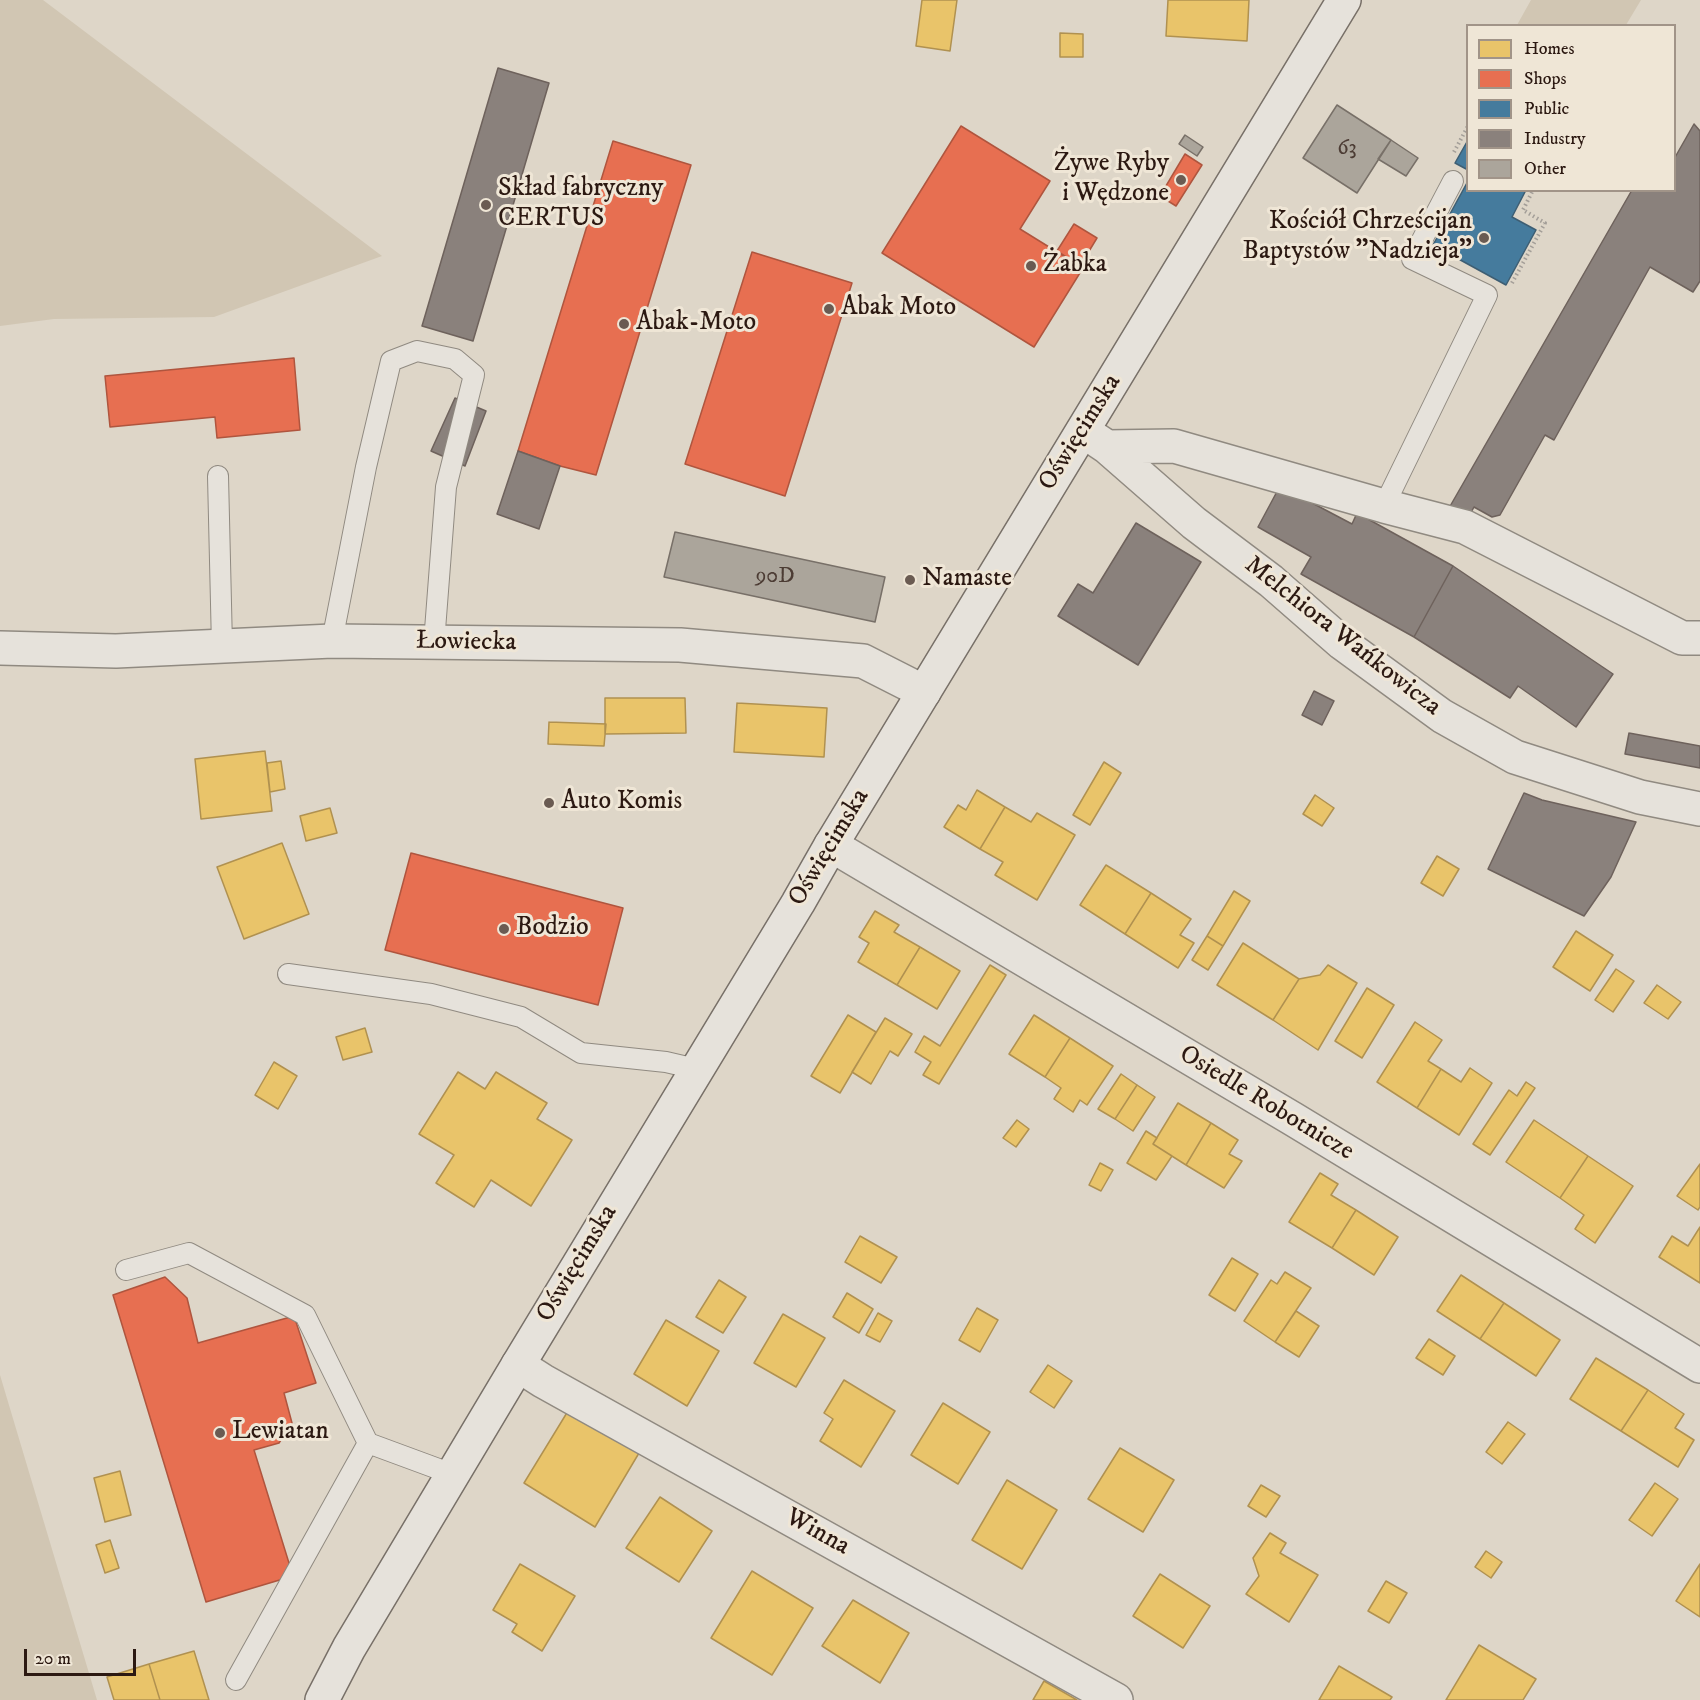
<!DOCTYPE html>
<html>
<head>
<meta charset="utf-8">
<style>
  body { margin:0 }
  #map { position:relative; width:1700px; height:1700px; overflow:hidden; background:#ded6c8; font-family:"IM FELL DW Pica",serif }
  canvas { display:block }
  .legend { position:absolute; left:1466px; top:24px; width:210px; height:168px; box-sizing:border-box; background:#efe6d6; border:2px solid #a19488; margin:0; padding:8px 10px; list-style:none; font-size:18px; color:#2c1912 }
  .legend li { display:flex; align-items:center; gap:12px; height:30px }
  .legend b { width:30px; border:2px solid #a19488 }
  .scale { position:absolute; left:24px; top:1649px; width:112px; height:27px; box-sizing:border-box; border:3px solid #2c1912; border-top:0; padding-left:8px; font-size:18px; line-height:21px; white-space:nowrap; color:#2c1912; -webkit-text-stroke:4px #efe6d6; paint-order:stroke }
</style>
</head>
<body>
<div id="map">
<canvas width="1700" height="1700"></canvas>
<ul class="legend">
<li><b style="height:16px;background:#e9c46a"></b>Homes</li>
<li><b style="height:16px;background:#e76f51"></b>Shops</li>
<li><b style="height:16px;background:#457b9d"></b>Public</li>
<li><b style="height:16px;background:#8a817c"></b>Industry</li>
<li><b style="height:16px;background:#aba59b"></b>Other</li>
</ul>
<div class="scale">20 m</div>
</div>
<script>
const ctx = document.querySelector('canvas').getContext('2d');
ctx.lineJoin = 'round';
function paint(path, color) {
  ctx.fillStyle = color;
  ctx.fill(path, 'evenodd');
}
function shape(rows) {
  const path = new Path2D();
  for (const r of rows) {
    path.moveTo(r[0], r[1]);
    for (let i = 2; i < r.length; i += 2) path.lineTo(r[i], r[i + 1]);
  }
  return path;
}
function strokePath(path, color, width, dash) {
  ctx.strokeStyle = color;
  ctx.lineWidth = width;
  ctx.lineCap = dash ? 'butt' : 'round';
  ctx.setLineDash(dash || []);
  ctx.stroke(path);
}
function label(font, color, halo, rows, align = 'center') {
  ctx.font = font + ' "IM FELL DW Pica",serif';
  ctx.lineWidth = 6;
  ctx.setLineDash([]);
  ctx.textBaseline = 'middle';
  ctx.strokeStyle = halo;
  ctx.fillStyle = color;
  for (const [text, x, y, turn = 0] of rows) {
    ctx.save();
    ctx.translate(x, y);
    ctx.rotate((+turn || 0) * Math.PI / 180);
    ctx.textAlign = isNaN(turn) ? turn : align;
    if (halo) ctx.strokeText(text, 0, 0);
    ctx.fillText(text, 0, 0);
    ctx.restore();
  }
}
const green = shape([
  [0,0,43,0,382,256,214,317,54,319,0,326],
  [1531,0,1641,0,1626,25,1517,25],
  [0,1375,97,1700,0,1700]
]);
const homes = shape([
  [922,0,957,0,950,51,916,46,922,0],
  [1168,0,1249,0,1247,41,1166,36,1168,0],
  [1060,33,1083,34,1083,57,1060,57,1060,33],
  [605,698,685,698,686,733,605,734,605,698],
  [737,703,827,708,824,757,734,752,737,703],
  [549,722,606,724,604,746,548,744,549,722],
  [265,751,272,811,201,819,195,759,265,751],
  [281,761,285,789,270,792,267,763,281,761],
  [1104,762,1121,773,1090,825,1073,815,1104,762],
  [977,790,1005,807,980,849,944,827,958,805,966,810,977,790],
  [1315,795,1334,808,1322,826,1303,814,1315,795],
  [1005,807,1031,822,1037,813,1075,835,1037,900,995,875,1003,862,980,849,1005,807],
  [330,808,337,833,306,841,300,816,330,808],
  [282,843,309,914,244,939,217,867,282,843],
  [1437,856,1459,869,1443,896,1421,883,1437,856],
  [1106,865,1151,893,1125,934,1080,905,1106,865],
  [1234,891,1250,901,1223,946,1207,936,1234,891],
  [1151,893,1191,919,1180,935,1194,943,1178,968,1125,934,1151,893],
  [875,911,899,925,894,932,920,947,897,985,858,962,869,943,859,937,875,911],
  [1576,931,1613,955,1590,991,1553,967,1576,931],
  [1207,936,1223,946,1208,970,1192,960,1207,936],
  [1243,943,1299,979,1273,1020,1217,985,1243,943],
  [920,947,960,971,937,1009,897,985,920,947],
  [990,965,1006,975,939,1084,923,1075,931,1062,915,1052,924,1036,940,1046,990,965],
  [1328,965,1357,983,1318,1050,1273,1020,1299,979,1320,975,1328,965],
  [1616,969,1634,981,1613,1012,1595,1000,1616,969],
  [1657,985,1681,1002,1668,1019,1644,1003,1657,985],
  [1367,988,1394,1005,1362,1058,1335,1041,1367,988],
  [848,1015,876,1032,840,1093,811,1076,848,1015],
  [1034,1015,1070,1038,1045,1077,1009,1054,1034,1015],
  [885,1018,912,1034,898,1056,890,1051,871,1084,852,1072,885,1018],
  [1415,1022,1442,1040,1428,1061,1441,1069,1417,1108,1377,1082,1415,1022],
  [365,1028,372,1052,343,1060,336,1037,365,1028],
  [1070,1038,1113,1066,1087,1105,1080,1100,1073,1112,1054,1099,1061,1088,1045,1077,1070,1038],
  [274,1062,297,1076,278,1109,255,1095,274,1062],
  [1470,1068,1492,1083,1459,1135,1417,1108,1441,1069,1461,1082,1470,1068],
  [458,1072,485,1089,496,1072,547,1103,537,1119,572,1140,531,1206,491,1180,474,1207,436,1183,454,1155,419,1134,458,1072],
  [1121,1074,1137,1085,1115,1119,1098,1109,1121,1074],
  [1526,1082,1535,1088,1490,1155,1473,1144,1509,1090,1517,1096,1526,1082],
  [1137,1085,1155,1097,1133,1131,1115,1119,1137,1085],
  [1178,1103,1211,1123,1186,1165,1153,1144,1178,1103],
  [1017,1120,1029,1129,1016,1147,1003,1138,1017,1120],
  [1534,1120,1588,1156,1560,1198,1506,1162,1534,1120],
  [1211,1123,1238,1140,1229,1154,1242,1161,1224,1188,1186,1165,1211,1123],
  [1146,1131,1157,1138,1153,1144,1172,1156,1156,1180,1127,1163,1146,1131],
  [1588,1156,1633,1186,1595,1243,1575,1229,1584,1215,1560,1198,1588,1156],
  [1100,1163,1113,1170,1101,1191,1089,1185,1100,1163],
  [1700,1164,1700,1207,1698,1210,1677,1196,1700,1164],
  [1320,1173,1338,1184,1331,1195,1356,1210,1332,1248,1289,1222,1320,1173],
  [1356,1210,1398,1237,1374,1275,1332,1248,1356,1210],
  [1700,1227,1700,1283,1659,1257,1672,1236,1688,1246,1700,1227],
  [860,1236,897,1257,881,1283,845,1262,860,1236],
  [1232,1258,1258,1274,1235,1311,1209,1295,1232,1258],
  [1285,1272,1311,1288,1275,1342,1244,1321,1271,1280,1277,1284,1285,1272],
  [1461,1275,1504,1303,1480,1339,1437,1311,1461,1275],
  [719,1280,746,1297,723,1333,696,1317,719,1280],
  [847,1293,873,1309,859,1333,833,1317,847,1293],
  [1504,1303,1560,1340,1536,1376,1480,1339,1504,1303],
  [977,1308,998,1320,980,1352,959,1340,977,1308],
  [1296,1311,1319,1326,1299,1357,1275,1342,1296,1311],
  [878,1313,892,1321,880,1342,866,1335,878,1313],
  [783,1314,825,1338,796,1387,754,1363,783,1314],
  [666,1320,719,1351,687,1406,634,1374,666,1320],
  [1429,1339,1455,1356,1443,1375,1416,1358,1429,1339],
  [1596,1358,1648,1390,1621,1431,1570,1399,1596,1358],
  [1048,1365,1072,1381,1054,1408,1030,1392,1048,1365],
  [844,1380,895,1411,861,1467,820,1441,833,1419,824,1413,844,1380],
  [1648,1390,1684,1414,1675,1428,1694,1440,1678,1467,1621,1431,1648,1390],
  [943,1403,990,1432,958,1484,911,1455,943,1403],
  [568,1411,639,1453,595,1527,524,1483,568,1411],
  [1508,1422,1525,1434,1502,1464,1486,1452,1508,1422],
  [1120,1448,1174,1480,1143,1532,1088,1499,1120,1448],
  [120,1471,131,1515,105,1522,94,1478,120,1471],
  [1007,1480,1057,1510,1022,1569,972,1540,1007,1480],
  [1655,1483,1678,1499,1652,1536,1629,1520,1655,1483],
  [1261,1485,1280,1496,1266,1517,1248,1506,1261,1485],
  [660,1497,712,1531,679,1582,626,1548,660,1497],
  [1270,1533,1286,1543,1280,1553,1318,1575,1289,1622,1246,1594,1259,1576,1253,1558,1270,1533],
  [110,1540,119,1568,105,1573,96,1545,110,1540],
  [1486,1551,1502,1562,1491,1578,1475,1567,1486,1551],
  [520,1564,575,1596,542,1651,512,1632,517,1624,493,1610,520,1564],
  [1700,1564,1700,1617,1676,1601,1700,1564],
  [752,1571,813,1608,772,1675,711,1638,752,1571],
  [1160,1574,1210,1606,1183,1648,1133,1616,1160,1574],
  [1386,1581,1407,1593,1389,1623,1368,1611,1386,1581],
  [853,1600,909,1633,880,1683,822,1646,853,1600],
  [1479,1645,1536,1679,1523,1700,1446,1700,1479,1645],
  [194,1651,209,1700,160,1700,149,1664,194,1651],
  [149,1664,160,1700,114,1700,107,1677,149,1664],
  [1339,1666,1392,1697,1390,1700,1319,1700,1339,1666],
  [1044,1681,1077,1700,1033,1700,1044,1681]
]);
const shops = shape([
  [961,126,1050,181,1020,229,1083,268,1034,347,882,253,961,126],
  [613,141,691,165,596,475,560,466,518,451,613,141],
  [1185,154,1202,165,1176,206,1160,196,1185,154],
  [1074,224,1097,238,1080,266,1057,251,1074,224],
  [752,252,852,283,785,496,685,464,752,252],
  [294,358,300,430,217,438,215,417,110,427,105,376,294,358],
  [411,853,623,908,598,1005,385,950,411,853],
  [165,1277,187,1298,198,1343,294,1316,316,1383,284,1393,292,1423,279,1443,254,1450,293,1576,206,1602,113,1295,165,1277]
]);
const public = shape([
  [1468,140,1468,170,1455,163,1468,140],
  [1468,181,1468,190,1526,190,1512,217,1536,230,1506,285,1433,245,1468,181]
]);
const industry = shape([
  [498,68,549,83,473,341,422,326,498,68],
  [1694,124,1700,131,1700,281,1693,292,1650,267,1554,440,1545,435,1500,515,1492,517,1474,507,1468,518,1449,508,1632,190,1674,190,1674,159,1694,124],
  [455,398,486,411,465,466,431,451,455,398],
  [518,451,560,466,539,529,497,514,518,451],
  [1280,486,1352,524,1357,513,1453,566,1414,637,1301,574,1311,557,1258,527,1280,486],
  [1136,523,1201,562,1138,665,1058,616,1078,584,1093,593,1136,523],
  [1453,566,1613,674,1576,727,1518,686,1510,698,1414,637,1453,566],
  [1314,691,1334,701,1322,725,1302,715,1314,691],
  [1629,733,1700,746,1700,768,1625,754,1629,733],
  [1524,793,1542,800,1636,822,1611,877,1584,916,1488,869,1524,793]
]);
const building = shape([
  [1337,105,1391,140,1357,193,1303,158,1337,105],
  [1185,135,1203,147,1197,156,1179,144,1185,135],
  [1391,140,1418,158,1406,176,1378,159,1391,140],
  [675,532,885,577,875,622,664,577,675,532]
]);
const path = shape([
  [1454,152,1468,126],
  [1512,283,1545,223,1523,210,1533,190]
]);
const lane = shape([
  [218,476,222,646],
  [1384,506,1487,295,1412,259,1453,181],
  [332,641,366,467,391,361,417,351,455,359,474,375,446,487,434,643],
  [288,974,431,994,521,1017,581,1053,666,1062,696,1069],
  [126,1270,189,1253,305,1315,368,1443],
  [236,1680,368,1443,452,1474]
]);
const street = shape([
  [1083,431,1107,447,1194,523,1271,581,1342,643,1442,716,1515,757,1640,797,1700,809],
  [1107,447,1174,446,1384,506,1465,527,1682,638,1700,638],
  [0,648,116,651,332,641,680,645,863,661,924,692],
  [831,845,1293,1119,1700,1366],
  [518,1365,543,1381,1116,1700]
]);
const secondary = shape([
  [322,1700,349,1648,518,1365,798,903,831,845,1344,0]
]);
const markers = [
  [1181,180,6,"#6a5b52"],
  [486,205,6,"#6a5b52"],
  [1484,238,6,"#6a5b52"],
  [1031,266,6,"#6a5b52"],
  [829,309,6,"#6a5b52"],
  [624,324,6,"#6a5b52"],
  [910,580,6,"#6a5b52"],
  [549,803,6,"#6a5b52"],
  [504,929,6,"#6a5b52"],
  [220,1433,6,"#6a5b52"]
];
const numberNames = [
  ["63",1347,149],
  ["90D",775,577]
];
const poiNames = [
  ["Żywe Ryby",1169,165,"right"],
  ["i Wędzone",1169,195,"right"],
  ["Skład fabryczny",498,190],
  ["CERTUS",498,220],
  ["Kościół Chrześcijan",1472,223,"right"],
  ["Baptystów \"Nadzieja\"",1472,253,"right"],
  ["Żabka",1043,266],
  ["Abak Moto",841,309],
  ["Abak-Moto",636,324],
  ["Namaste",922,580],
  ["Auto Komis",561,803],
  ["Bodzio",516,929],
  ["Lewiatan",232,1433]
];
const streetNames = [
  ["Oświęcimska",1081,433,-58],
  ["Melchiora Wańkowicza",1342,637,38],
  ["Łowiecka",466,643,1],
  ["Oświęcimska",830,848,-59],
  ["Osiedle Robotnicze",1266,1104,31],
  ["Oświęcimska",578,1264,-59],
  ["Winna",817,1533,29]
];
paint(green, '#d1c6b3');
paint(homes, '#e9c46a');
strokePath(homes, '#b09150', 1.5);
paint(shops, '#e76f51');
strokePath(shops, '#af553e', 1.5);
paint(public, '#457b9d');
strokePath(public, '#3e5e73', 1.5);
paint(industry, '#8a817c');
strokePath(industry, '#6e625c', 1.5);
paint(building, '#aba59b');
strokePath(building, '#787068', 1.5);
strokePath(lane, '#908a81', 22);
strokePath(street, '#908a81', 36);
strokePath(secondary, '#787068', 36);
strokePath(path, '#a39e98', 4, [1.5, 3]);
strokePath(lane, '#e6e2db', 20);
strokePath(street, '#e6e2db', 33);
strokePath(secondary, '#e6e2db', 33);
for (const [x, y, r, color] of markers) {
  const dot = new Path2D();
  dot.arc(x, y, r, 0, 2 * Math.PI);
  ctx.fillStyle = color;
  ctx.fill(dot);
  strokePath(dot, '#efe6d6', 2);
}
label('22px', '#4c3c34', null, numberNames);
label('26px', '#2c1912', '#efe6d6', poiNames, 'left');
label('26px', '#2c1912', '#efe6d6', streetNames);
</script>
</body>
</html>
